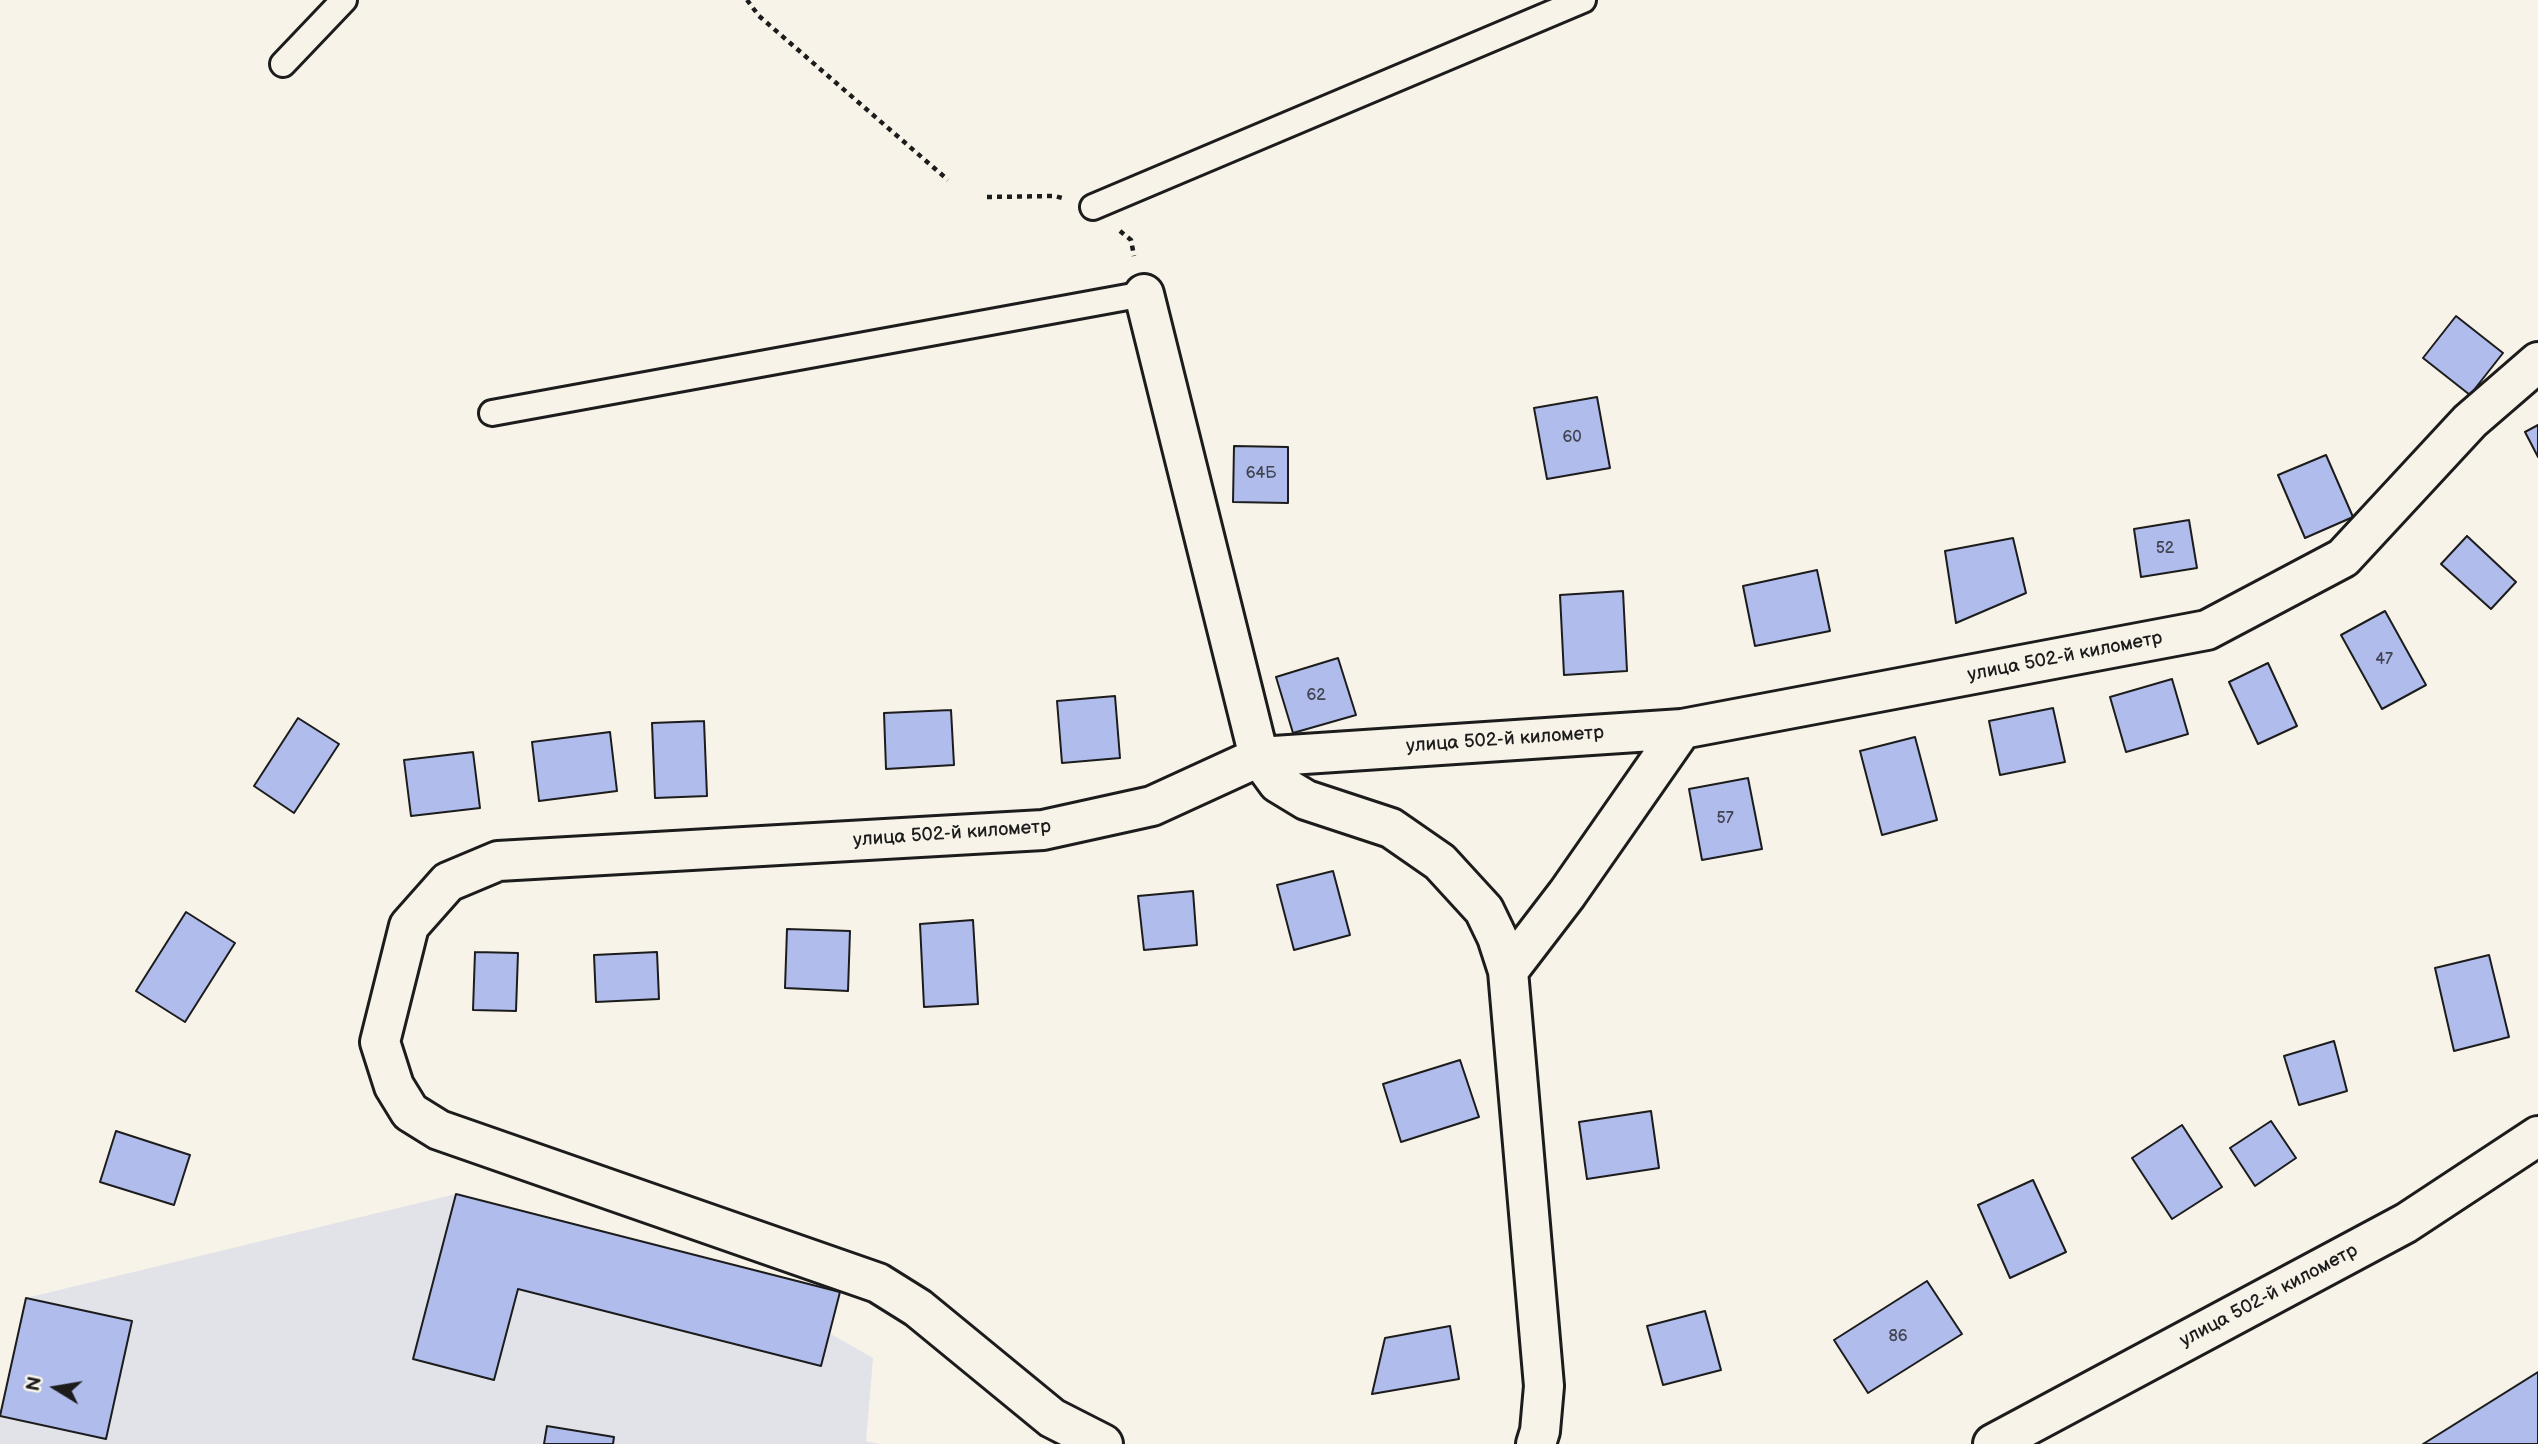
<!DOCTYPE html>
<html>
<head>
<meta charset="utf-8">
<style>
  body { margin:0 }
  #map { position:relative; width:2538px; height:1444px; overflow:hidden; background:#f7f3e8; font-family:"Balsamiq Sans",sans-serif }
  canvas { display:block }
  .north { position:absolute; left:21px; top:1353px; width:70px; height:70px; -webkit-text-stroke:5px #f7f3e8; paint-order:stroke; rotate:281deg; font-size:19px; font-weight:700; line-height:28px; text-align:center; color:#1c1c1c }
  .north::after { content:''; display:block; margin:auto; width:24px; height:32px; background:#1c1c1c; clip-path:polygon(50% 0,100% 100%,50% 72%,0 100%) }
</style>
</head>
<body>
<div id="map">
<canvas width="2538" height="1444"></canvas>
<div class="north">N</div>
</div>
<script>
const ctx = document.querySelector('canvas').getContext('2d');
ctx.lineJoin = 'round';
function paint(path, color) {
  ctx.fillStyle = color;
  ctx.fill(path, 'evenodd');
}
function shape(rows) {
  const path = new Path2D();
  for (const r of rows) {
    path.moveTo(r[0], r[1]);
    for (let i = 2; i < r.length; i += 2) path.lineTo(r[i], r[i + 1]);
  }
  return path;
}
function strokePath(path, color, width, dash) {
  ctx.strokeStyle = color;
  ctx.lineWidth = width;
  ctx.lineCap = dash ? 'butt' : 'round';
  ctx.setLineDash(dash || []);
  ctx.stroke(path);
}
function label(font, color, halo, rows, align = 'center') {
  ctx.font = font + ' "Balsamiq Sans",sans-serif';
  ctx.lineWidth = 5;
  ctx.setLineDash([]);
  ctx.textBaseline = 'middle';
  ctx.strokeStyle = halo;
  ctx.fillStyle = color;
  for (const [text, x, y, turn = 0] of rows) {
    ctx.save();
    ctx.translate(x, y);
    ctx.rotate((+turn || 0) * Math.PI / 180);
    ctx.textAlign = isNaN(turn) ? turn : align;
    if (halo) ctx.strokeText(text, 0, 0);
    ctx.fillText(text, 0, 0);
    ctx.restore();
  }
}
const built = shape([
  [456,1194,840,1292,829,1333,873,1358,866,1441,879,1444,0,1444,0,1416,26,1298]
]);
const building = shape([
  [2456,316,2503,353,2470,395,2423,358,2456,316],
  [1597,397,1610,468,1547,479,1534,408,1597,397],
  [2538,425,2538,457,2525,432,2538,425],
  [1234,446,1288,447,1288,503,1233,502,1234,446],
  [2326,455,2353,517,2305,538,2278,475,2326,455],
  [2189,520,2197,568,2141,577,2134,529,2189,520],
  [2467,536,2516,582,2491,609,2441,564,2467,536],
  [2013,538,2026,593,1956,623,1945,551,2013,538],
  [1817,570,1830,631,1755,646,1743,586,1817,570],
  [1623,591,1627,671,1564,675,1560,595,1623,591],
  [2385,611,2426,685,2382,709,2341,635,2385,611],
  [1338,658,1356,715,1293,733,1276,677,1338,658],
  [2268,663,2297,726,2258,744,2229,682,2268,663],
  [2172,679,2188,734,2126,752,2110,697,2172,679],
  [1115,696,1120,758,1062,763,1057,701,1115,696],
  [2053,708,2065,762,2000,775,1989,721,2053,708],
  [951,710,954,765,886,769,884,713,951,710],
  [298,718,339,744,294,813,254,786,298,718],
  [704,721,707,796,655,798,652,723,704,721],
  [610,732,617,791,539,801,532,742,610,732],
  [1915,737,1937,820,1882,835,1860,751,1915,737],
  [473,752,480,808,411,816,404,760,473,752],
  [1748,778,1762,849,1702,860,1689,789,1748,778],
  [1333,871,1350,935,1294,950,1277,885,1333,871],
  [1193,891,1197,945,1144,950,1138,896,1193,891],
  [186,912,235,943,185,1022,136,991,186,912],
  [973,920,978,1004,924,1007,920,924,973,920],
  [787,929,850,931,848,991,785,988,787,929],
  [475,952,518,953,516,1011,473,1010,475,952],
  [657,952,659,999,596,1002,594,955,657,952],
  [2489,955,2509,1037,2454,1051,2435,968,2489,955],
  [2334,1041,2347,1091,2299,1105,2284,1056,2334,1041],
  [1460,1060,1479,1117,1401,1142,1383,1084,1460,1060],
  [1651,1111,1659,1168,1587,1179,1579,1122,1651,1111],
  [2271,1121,2296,1158,2255,1186,2230,1148,2271,1121],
  [2182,1125,2222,1187,2172,1219,2132,1158,2182,1125],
  [116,1131,190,1155,174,1205,100,1182,116,1131],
  [2033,1180,2066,1252,2010,1278,1978,1205,2033,1180],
  [456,1194,840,1292,821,1366,518,1289,494,1380,413,1359,456,1194],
  [1927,1281,1962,1334,1868,1393,1834,1340,1927,1281],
  [26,1298,132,1321,106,1439,0,1416,26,1298],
  [1705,1311,1721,1370,1663,1385,1647,1326,1705,1311],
  [1450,1326,1459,1379,1372,1394,1385,1338,1450,1326],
  [2538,1372,2538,1444,2423,1444,2538,1372],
  [547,1426,614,1437,613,1444,544,1444,547,1426]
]);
const path = shape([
  [747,0,759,16,948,180],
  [987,197,1055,196,1062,198],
  [1120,231,1131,240,1134,256]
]);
const lane = shape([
  [283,64,344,0],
  [1093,207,1583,0],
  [492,413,1144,294]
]);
const street = shape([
  [1144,294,1259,757,1278,783,1306,800,1391,828,1440,862,1484,910,1497,937,1508,971,1544,1386,1540,1431,1536,1444],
  [1508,971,1567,894,1682,729],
  [1103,1444,1052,1418,918,1308,878,1283,439,1130,410,1112,394,1086,380,1042,409,926,448,882,498,861,1043,830,1152,806,1259,757,1682,729,2207,630,2343,558,2470,421,2538,362]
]);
const secondary = shape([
  [1993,1444,2406,1223,2538,1136]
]);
const numberNames = [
  ["60",1572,438],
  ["64Б",1261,474],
  ["52",2165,549],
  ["47",2384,660],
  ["62",1316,696],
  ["57",1725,819],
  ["86",1898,1337]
];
const streetNames = [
  ["улица 502-й километр",2065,657,-11],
  ["улица 502-й километр",1505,740,-4],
  ["улица 502-й километр",952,834,-4],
  ["улица 502-й километр",2269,1296,-28]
];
paint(built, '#e2e2e9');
paint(building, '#b0bcec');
strokePath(building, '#1c1c1c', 2);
strokePath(lane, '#1c1c1c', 30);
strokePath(street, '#1c1c1c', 44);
strokePath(secondary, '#1c1c1c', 44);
strokePath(path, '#1c1c1c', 4.5, [5, 5]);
strokePath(lane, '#f7f3e8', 24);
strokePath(street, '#f7f3e8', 38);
strokePath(secondary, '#f7f3e8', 38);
label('16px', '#414450', null, numberNames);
label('19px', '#1c1c1c', '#f7f3e8', streetNames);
</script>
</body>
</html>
